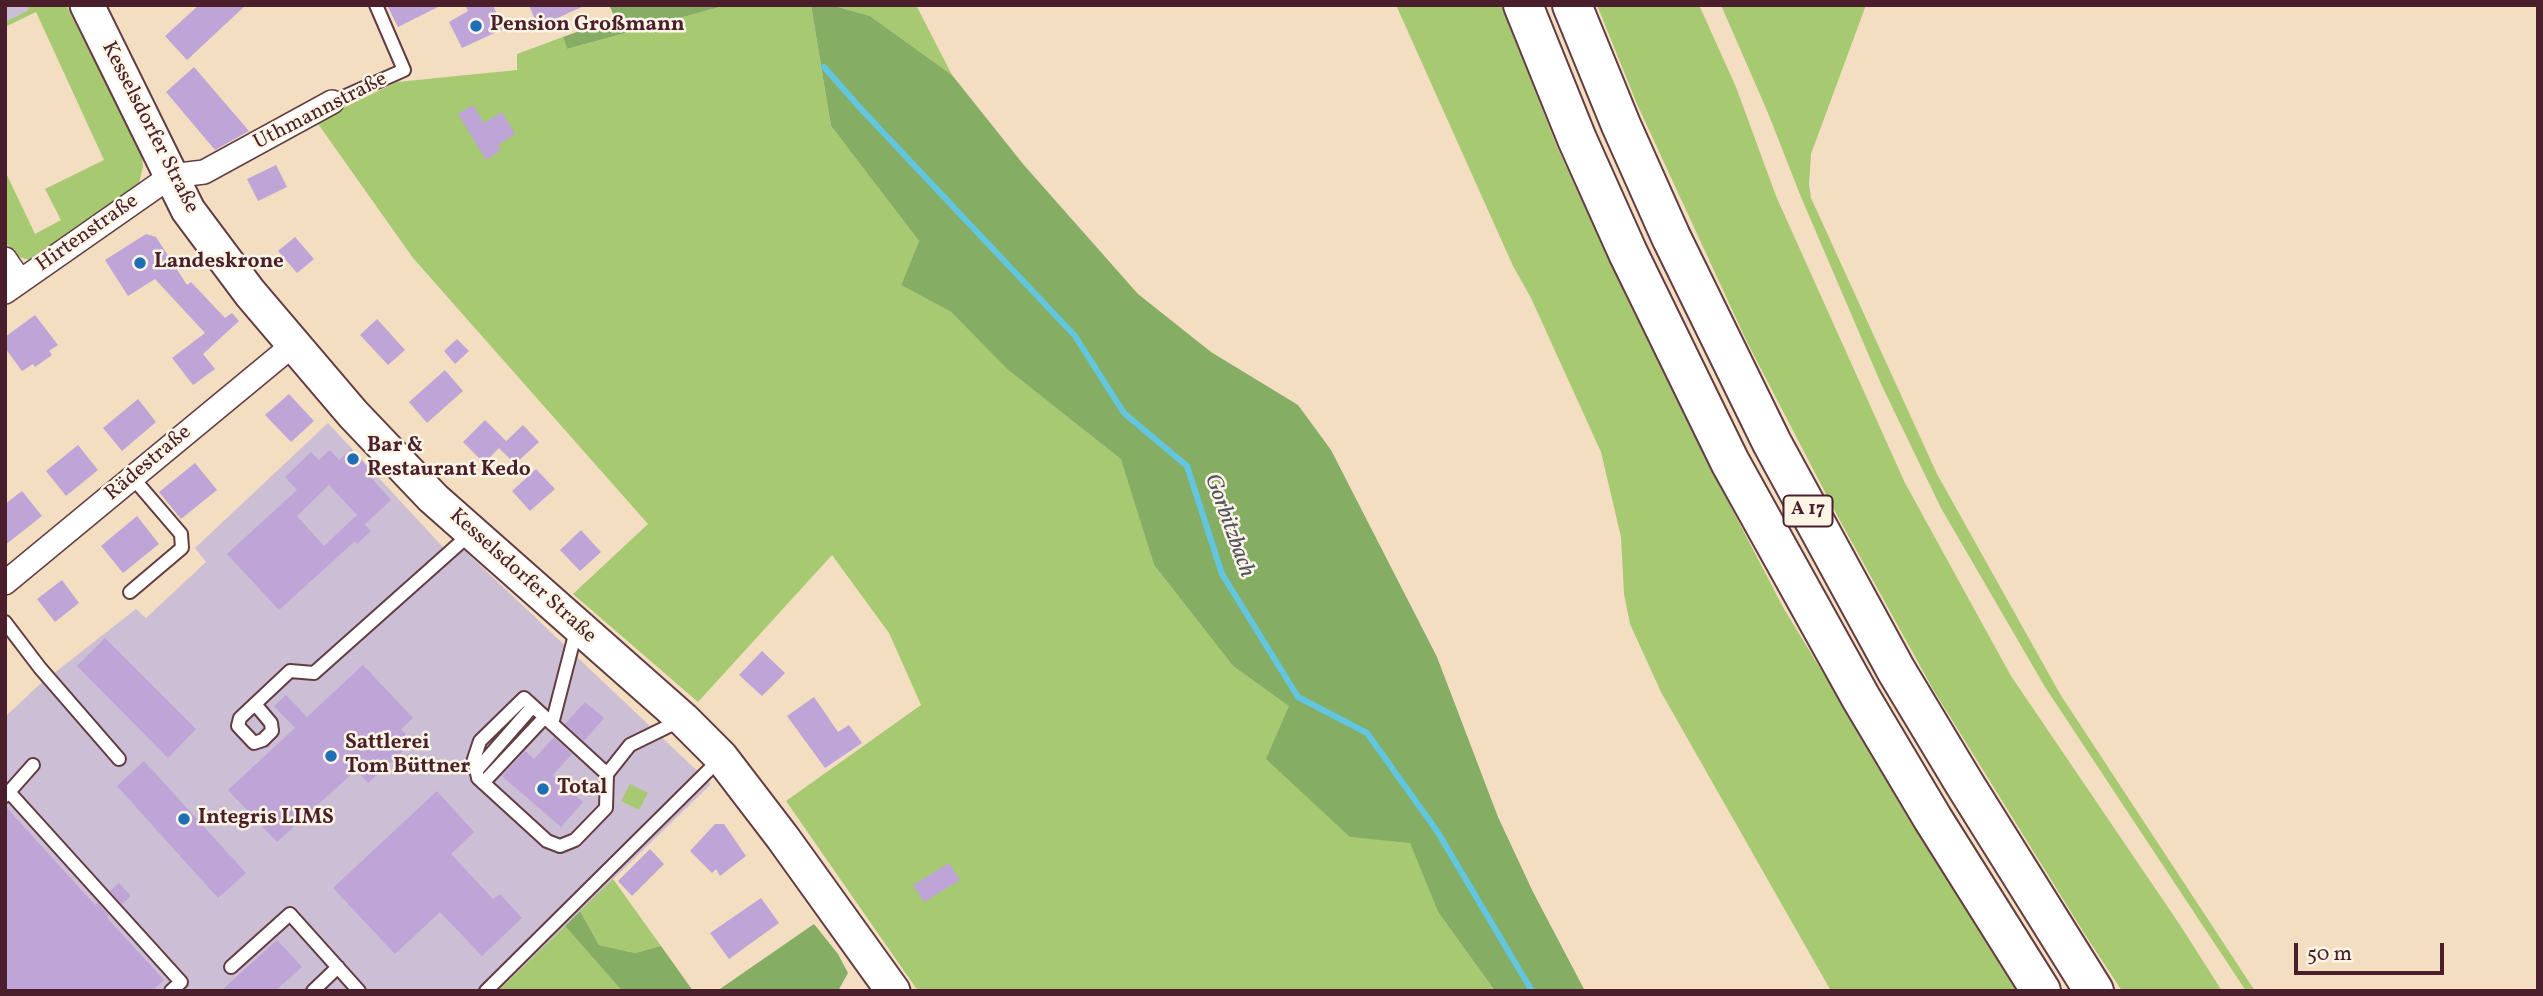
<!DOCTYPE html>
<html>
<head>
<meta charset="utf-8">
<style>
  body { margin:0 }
  #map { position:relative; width:2543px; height:996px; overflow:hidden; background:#f3dec1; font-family:Vollkorn,serif }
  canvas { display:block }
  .frame { position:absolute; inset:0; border:7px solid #4a1f2b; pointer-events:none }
  .scale { position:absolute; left:2294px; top:943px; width:150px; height:32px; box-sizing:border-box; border:4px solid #4a1f2b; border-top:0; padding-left:9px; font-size:21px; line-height:24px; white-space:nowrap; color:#4a1f2b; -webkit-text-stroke:5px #fcf5e5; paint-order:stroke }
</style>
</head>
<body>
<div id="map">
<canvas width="2543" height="996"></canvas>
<div class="frame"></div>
<div class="scale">50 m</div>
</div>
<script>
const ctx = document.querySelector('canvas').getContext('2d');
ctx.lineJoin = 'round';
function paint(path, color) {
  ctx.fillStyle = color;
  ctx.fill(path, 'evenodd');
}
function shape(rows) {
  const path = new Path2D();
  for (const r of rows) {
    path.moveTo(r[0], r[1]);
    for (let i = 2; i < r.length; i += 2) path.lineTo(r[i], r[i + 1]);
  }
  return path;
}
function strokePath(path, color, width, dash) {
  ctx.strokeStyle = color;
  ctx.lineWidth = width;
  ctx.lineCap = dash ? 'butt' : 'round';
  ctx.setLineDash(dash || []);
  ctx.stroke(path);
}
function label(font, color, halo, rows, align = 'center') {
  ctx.font = font + ' Vollkorn,serif';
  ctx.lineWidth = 5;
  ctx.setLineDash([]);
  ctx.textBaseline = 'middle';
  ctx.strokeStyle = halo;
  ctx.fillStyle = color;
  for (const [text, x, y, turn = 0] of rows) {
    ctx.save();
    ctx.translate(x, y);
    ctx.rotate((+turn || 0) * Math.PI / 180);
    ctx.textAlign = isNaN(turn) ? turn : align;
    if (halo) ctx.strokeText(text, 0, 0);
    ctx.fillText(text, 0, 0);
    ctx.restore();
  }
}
const industrial = shape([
  [5,5,27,5,30,10,5,22],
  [328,423,453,558,463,549,711,784,498,991,5,991,5,717,39,685,136,609,146,618,206,562,195,548]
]);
const green = shape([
  [27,5,66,5,142,155,143,167,139,183,131,194,33,261,19,257,5,242,5,171,35,234,61,220,45,189,104,160,36,12,5,27,5,22,29,10],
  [727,5,811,5,831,126,919,241,901,285,951,312,1007,369,1122,459,1154,565,1233,666,1290,706,1350,837,1410,842,1438,912,1495,991,918,991,786,801,921,705,889,633,832,555,698,702,573,594,648,524,413,258,316,121,397,82,517,70,517,54,563,37,567,49],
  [831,5,916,5,952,75,870,16],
  [1396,5,1501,5,1558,149,1629,303,1709,465,1784,609,2017,991,1831,991,1661,692,1630,624,1624,594,1621,537,1601,452,1531,298,1513,266],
  [1597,5,1699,5,1736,87,1776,196,1905,483,2011,676,2180,925,2222,991,2122,991,2084,933,1934,691,1838,517,1747,342,1637,104],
  [1721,5,1866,5,1811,154,1809,184,1811,198,1937,474,2060,694,2255,991,2246,991,2045,687,1941,508,1882,386,1801,197,1768,113],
  [630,784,648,793,639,810,621,801],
  [613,879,661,946,635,953,599,945,580,911],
  [565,926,622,991,498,991]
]);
const forest = shape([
  [609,5,727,5,567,49,563,37,593,26,617,22],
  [811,5,831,5,870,16,952,75,1023,164,1138,294,1211,352,1298,405,1331,450,1437,657,1498,817,1533,892,1585,991,1495,991,1438,912,1410,843,1350,837,1266,759,1289,706,1233,666,1154,565,1121,459,1007,369,951,312,901,285,919,241,831,126],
  [580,911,599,945,635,953,661,946,693,991,622,991,565,926],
  [814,924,838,954,848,973,838,991,717,991]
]);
const stream = shape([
  [824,67,862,110,1075,336,1124,413,1187,466,1222,574,1298,697,1367,733,1437,831,1532,991]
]);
const building = shape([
  [199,5,246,5,187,60,165,36],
  [387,5,442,5,398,27],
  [465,5,493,5,503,29,462,48,449,22,468,11],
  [529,5,586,5,538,27],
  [194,67,249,131,215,150,166,92],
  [473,105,484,123,502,112,515,134,498,145,501,150,486,160,458,114],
  [276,165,287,187,258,201,247,179],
  [146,234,156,237,187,285,191,282,225,318,232,313,239,321,203,354,215,369,193,385,172,358,205,333,155,279,128,296,105,260],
  [295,237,314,259,297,273,278,251],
  [35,315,58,345,49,351,52,355,35,367,33,364,22,371,5,348,5,337],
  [377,319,405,350,388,365,360,335],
  [457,339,469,351,455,364,444,351],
  [445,370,463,391,427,423,409,402],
  [289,394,314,421,291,442,265,415],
  [138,399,156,422,122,451,103,428],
  [485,420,506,441,484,463,463,442],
  [523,425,539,442,515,464,499,448],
  [78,445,98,470,66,496,46,471],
  [351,449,369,469,366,472,391,500,365,524,363,523,371,531,357,544,355,541,279,610,227,554,297,490,285,477,311,452,319,460,330,450,339,460],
  [329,485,357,515,324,546,297,516],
  [195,463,217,490,181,519,159,492],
  [536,469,555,489,530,511,512,491],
  [22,491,42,516,5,545,5,504],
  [137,516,159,544,123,573,101,546],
  [581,530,601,552,580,571,560,550],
  [62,580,79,603,55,622,37,599],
  [105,638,196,729,168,758,77,666],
  [762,651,785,673,762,696,739,675],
  [363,665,413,718,401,729,413,742,368,783,356,770,277,842,228,790,295,728,274,706,286,695,307,717],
  [814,697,838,732,849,725,862,743,825,768,787,716],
  [585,702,604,718,584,741,565,724],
  [554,737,572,754,553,775,583,802,561,827,502,776,525,751,534,759],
  [144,761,246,873,218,898,117,786],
  [437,791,474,832,451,854,493,899,500,894,522,918,482,956,440,912,395,954,333,888],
  [5,806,95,905,98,903,109,916,107,918,164,980,152,991,5,991],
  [715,824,724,824,746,856,720,876,716,869,712,873,690,851],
  [650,849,664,864,632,896,618,881],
  [949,863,960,880,924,902,913,885],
  [119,883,131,896,122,904,110,891],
  [761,898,779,923,729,959,710,933],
  [277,940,302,967,275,991,221,991]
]);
const lane = shape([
  [332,102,404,70,376,5],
  [130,592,182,548,181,534,133,478],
  [5,622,40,668,119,759],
  [255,704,271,723,272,731,263,740,254,743,238,726,240,718,290,671,314,673,470,534],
  [552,724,576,631],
  [476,771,533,706],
  [607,774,524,698,480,741,474,759,478,778,547,841,560,846,575,840,606,808,607,774,630,745,679,721],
  [483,783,545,717],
  [9,792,33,765],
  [5,796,9,792,181,982,171,991],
  [231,967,290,914,359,991],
  [313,991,338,967],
  [486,991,721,758]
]);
const street = shape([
  [5,259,20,281],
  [5,292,171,176,204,172,332,102],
  [5,583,293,345]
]);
const secondary = shape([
  [87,5,188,210,250,293,353,414,433,498,683,719,721,757,783,838,893,991]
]);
const highway = shape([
  [1523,5,1577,139,1628,253,1730,462,1861,698,1933,819,2041,991],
  [1572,5,1621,125,1671,237,1772,443,1896,670,1964,783,2094,991]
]);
const markers = [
  [476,26,7,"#1f6fb2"],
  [140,263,7,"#1f6fb2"],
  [353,459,7,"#1f6fb2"],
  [331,756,7,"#1f6fb2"],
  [543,789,7,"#1f6fb2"],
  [184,819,7,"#1f6fb2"]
];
const shields = [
  [1808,511,49]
];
const shieldNames = [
  ["A 17",1808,511]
];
const poiNames = [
  ["Pension Großmann",490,26],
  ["Landeskrone",154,263],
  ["Bar &",367,447],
  ["Restaurant Kedo",367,471],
  ["Sattlerei",345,744],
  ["Tom Büttner",345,768],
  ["Total",557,789],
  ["Integris LIMS",198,819]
];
const streetNames = [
  ["Uthmannstraße",321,112,-27],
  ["Kesselsdorfer Straße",149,128,63],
  ["Hirtenstraße",88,234,-35],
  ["Rädestraße",149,464,-40],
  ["Kesselsdorfer Straße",522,577,42]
];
const waterNames = [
  ["Gorbitzbach",1228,526,70]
];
paint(industrial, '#ccbed4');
paint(green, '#a7c972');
paint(forest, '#85ad64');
strokePath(stream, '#63c6e1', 6);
paint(building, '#bfa4d7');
strokePath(lane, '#633c42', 16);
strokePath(street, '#633c42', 26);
strokePath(secondary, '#633c42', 37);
strokePath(highway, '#633c42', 42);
strokePath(lane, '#fff', 12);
strokePath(street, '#fff', 23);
strokePath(secondary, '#fff', 33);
strokePath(highway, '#fff', 38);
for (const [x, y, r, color] of markers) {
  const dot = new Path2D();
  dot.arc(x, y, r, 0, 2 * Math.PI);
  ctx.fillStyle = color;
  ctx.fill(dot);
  strokePath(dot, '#fcf5e5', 2.5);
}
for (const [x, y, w] of shields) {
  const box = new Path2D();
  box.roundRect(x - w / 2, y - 15.5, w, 31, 5);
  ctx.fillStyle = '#fcf5e5';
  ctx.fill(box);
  strokePath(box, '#4a1f2b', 2);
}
label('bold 19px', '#4a1f2b', null, shieldNames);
label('bold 21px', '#4a1f2b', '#fcf5e5', poiNames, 'left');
label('21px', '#4a1f2b', '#fcf5e5', streetNames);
label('italic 23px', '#525162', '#fcf5e5', waterNames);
</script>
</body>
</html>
